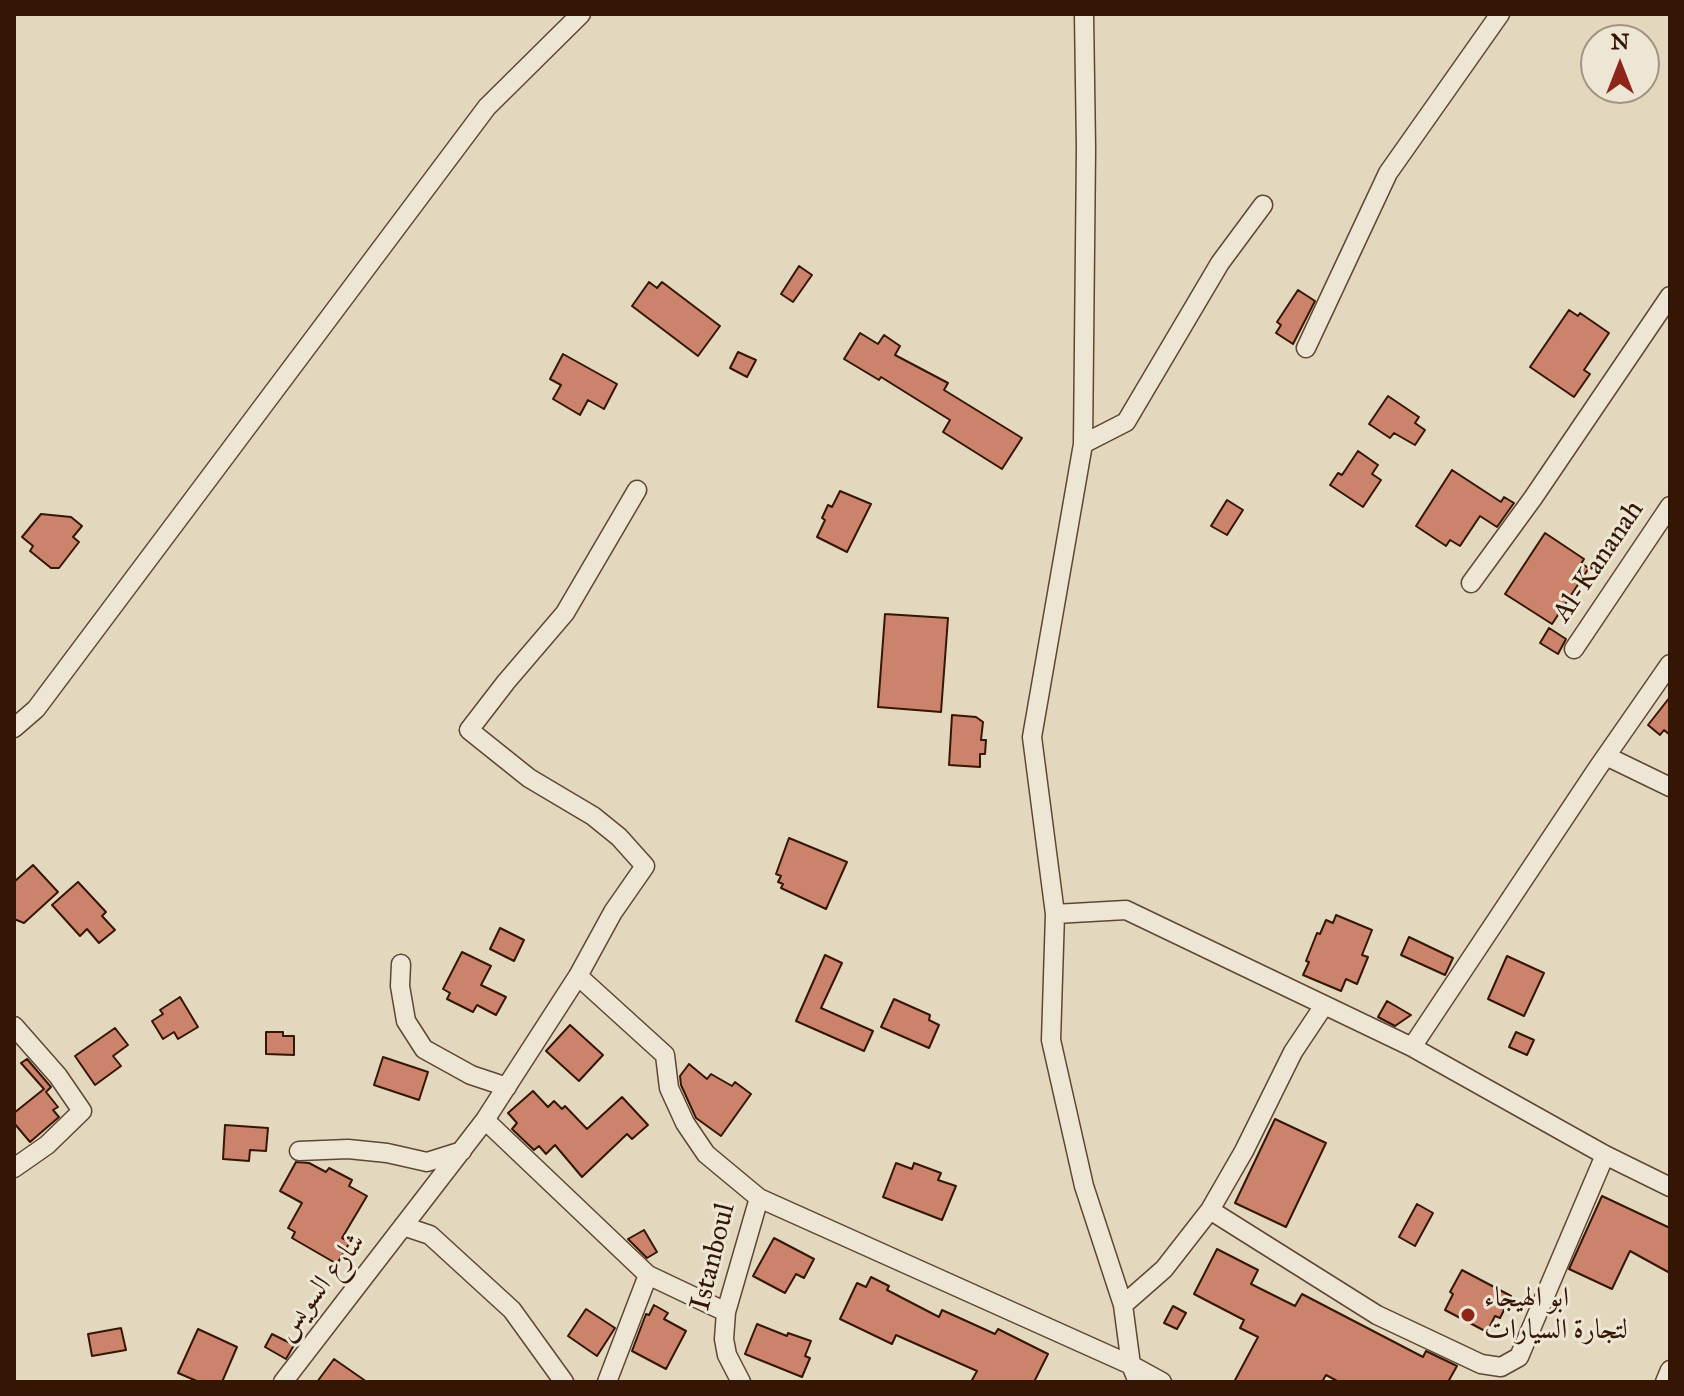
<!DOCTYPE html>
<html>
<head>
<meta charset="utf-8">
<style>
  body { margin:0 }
  #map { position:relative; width:1684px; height:1396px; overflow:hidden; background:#e3d8be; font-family:"IM FELL Great Primer",serif }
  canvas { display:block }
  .frame { position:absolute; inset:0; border:16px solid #351604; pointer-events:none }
  .north { position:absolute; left:1580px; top:24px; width:80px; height:80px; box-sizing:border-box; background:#ede6d5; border:2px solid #a39381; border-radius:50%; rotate:0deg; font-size:22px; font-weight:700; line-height:32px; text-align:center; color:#351604 }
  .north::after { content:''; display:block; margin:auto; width:28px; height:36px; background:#8f2418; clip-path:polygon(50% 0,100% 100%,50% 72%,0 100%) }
</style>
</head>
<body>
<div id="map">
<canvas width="1684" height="1396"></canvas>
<div class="frame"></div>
<div class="north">N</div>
</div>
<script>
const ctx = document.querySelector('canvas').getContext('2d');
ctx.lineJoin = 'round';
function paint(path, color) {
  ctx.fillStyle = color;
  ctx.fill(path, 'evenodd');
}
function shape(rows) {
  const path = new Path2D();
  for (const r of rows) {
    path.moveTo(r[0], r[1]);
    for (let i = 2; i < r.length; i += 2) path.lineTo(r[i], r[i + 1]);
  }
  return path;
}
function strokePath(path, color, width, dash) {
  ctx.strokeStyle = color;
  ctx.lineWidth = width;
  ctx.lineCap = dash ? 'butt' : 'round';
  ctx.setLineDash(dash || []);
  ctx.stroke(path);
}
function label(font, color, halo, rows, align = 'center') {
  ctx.font = font + ' "IM FELL Great Primer",Amiri,serif';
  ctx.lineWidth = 6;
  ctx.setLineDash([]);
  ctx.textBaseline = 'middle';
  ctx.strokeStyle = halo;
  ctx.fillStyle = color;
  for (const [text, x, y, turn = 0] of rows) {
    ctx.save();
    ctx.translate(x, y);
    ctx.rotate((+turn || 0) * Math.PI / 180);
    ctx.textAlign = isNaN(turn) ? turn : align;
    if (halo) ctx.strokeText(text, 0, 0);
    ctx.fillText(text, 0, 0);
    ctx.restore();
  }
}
const building = shape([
  [799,266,812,275,793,302,781,294,799,266],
  [649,282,657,288,662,282,720,326,698,356,632,306,649,282],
  [1298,290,1315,301,1293,344,1276,333,1281,325,1277,322,1298,290],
  [1569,310,1578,316,1580,313,1609,333,1584,370,1590,374,1574,397,1530,367,1569,310],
  [860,333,878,344,884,335,900,346,895,355,948,383,944,390,1022,438,1002,469,943,432,950,420,881,377,879,380,844,359,860,333],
  [738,352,756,360,747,377,730,368,738,352],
  [563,354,617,384,604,409,588,400,580,415,553,399,561,385,550,379,563,354],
  [1388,396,1419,417,1415,423,1425,430,1415,445,1394,433,1390,438,1369,424,1388,396],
  [1358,451,1378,465,1372,474,1381,480,1363,507,1330,485,1338,473,1342,475,1358,451],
  [1452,470,1501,502,1504,497,1514,503,1497,527,1480,516,1460,546,1450,540,1446,546,1416,526,1452,470],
  [840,491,871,504,847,552,817,537,825,520,822,518,828,505,832,507,840,491],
  [1227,500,1243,510,1227,535,1211,526,1227,500],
  [41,514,71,517,82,526,73,537,79,542,59,568,51,568,30,551,33,546,22,537,41,514],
  [1545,533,1584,559,1581,564,1589,568,1552,624,1505,594,1545,533],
  [885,614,948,618,941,712,878,707,885,614],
  [1549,628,1566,639,1558,654,1540,643,1549,628],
  [1670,697,1670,735,1664,730,1660,735,1648,725,1670,697],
  [952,715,976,717,983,722,981,740,986,740,985,754,980,754,980,767,949,765,952,715],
  [789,838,847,862,826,909,781,888,783,884,778,882,781,876,776,874,789,838],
  [33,865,58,892,24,923,14,919,14,882,33,865],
  [78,882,106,912,102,916,115,930,99,943,87,929,80,936,52,905,78,882],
  [1336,915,1372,930,1362,955,1368,957,1357,984,1346,979,1341,991,1303,975,1309,962,1306,961,1317,933,1320,934,1326,920,1333,923,1336,915],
  [500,928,524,940,514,961,490,949,500,928],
  [1409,937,1453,958,1445,975,1401,955,1409,937],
  [462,952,491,966,481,985,506,997,496,1015,477,1005,473,1012,447,999,450,993,443,989,462,952],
  [825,955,842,963,821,1008,873,1031,864,1051,796,1021,825,955],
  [1507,956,1544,973,1524,1016,1488,999,1507,956],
  [180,997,198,1027,178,1039,174,1032,163,1039,152,1021,163,1014,160,1010,180,997],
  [894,999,930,1015,929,1020,939,1025,929,1048,881,1027,894,999],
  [1387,1001,1411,1015,1395,1026,1378,1017,1387,1001],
  [570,1025,603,1055,579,1081,546,1051,570,1025],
  [115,1028,128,1045,113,1056,121,1066,95,1085,75,1056,115,1028],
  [266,1032,283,1032,283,1036,294,1036,294,1055,266,1054,266,1032],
  [1516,1032,1534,1040,1527,1055,1509,1047,1516,1032],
  [383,1057,428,1072,419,1100,374,1085,383,1057],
  [27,1059,51,1087,46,1092,58,1107,53,1110,59,1117,30,1142,14,1123,14,1113,44,1089,21,1063,27,1059],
  [689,1064,707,1079,711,1074,732,1086,735,1082,751,1094,721,1136,696,1118,681,1085,680,1076,689,1064],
  [533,1091,548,1107,554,1101,562,1109,565,1106,587,1129,622,1097,648,1125,632,1139,627,1134,582,1177,555,1145,546,1154,539,1146,534,1150,512,1129,517,1123,508,1113,533,1091],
  [1275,1119,1326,1143,1286,1227,1235,1203,1275,1119],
  [225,1125,268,1128,266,1151,250,1150,249,1161,223,1159,225,1125],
  [296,1162,309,1163,326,1172,329,1168,352,1180,349,1186,367,1196,342,1238,350,1242,337,1264,292,1238,295,1232,288,1228,302,1203,280,1191,296,1162],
  [896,1163,912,1169,914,1163,941,1173,938,1180,956,1186,942,1220,883,1197,896,1163],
  [1602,1196,1670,1228,1670,1273,1630,1251,1612,1289,1569,1269,1602,1196],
  [1417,1204,1433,1213,1415,1246,1399,1237,1417,1204],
  [644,1230,657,1252,647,1258,628,1239,644,1230],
  [774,1238,814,1259,804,1278,796,1274,785,1293,753,1276,774,1238],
  [1217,1249,1258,1270,1251,1284,1295,1306,1302,1294,1423,1357,1426,1351,1457,1366,1448,1382,1339,1382,1326,1375,1322,1382,1234,1382,1258,1337,1240,1328,1244,1320,1194,1294,1217,1249],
  [1462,1270,1511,1296,1500,1318,1495,1316,1487,1332,1445,1310,1453,1294,1450,1292,1462,1270],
  [871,1277,889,1286,887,1290,939,1317,942,1310,995,1334,998,1329,1048,1354,1034,1382,971,1382,977,1371,896,1335,892,1344,840,1319,857,1283,866,1287,871,1277],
  [654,1305,668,1313,664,1319,686,1331,666,1369,632,1351,646,1314,649,1315,654,1305],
  [1173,1306,1186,1313,1177,1329,1164,1323,1173,1306],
  [586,1309,615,1328,597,1356,568,1336,586,1309],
  [757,1324,787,1336,788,1333,811,1341,805,1356,810,1358,802,1377,745,1354,757,1324],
  [121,1328,126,1350,92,1356,88,1334,121,1328],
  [198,1329,237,1347,222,1382,199,1382,178,1373,198,1329],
  [272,1334,294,1345,286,1359,265,1347,272,1334],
  [334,1359,367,1382,317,1382,334,1359]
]);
const minor = shape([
  [1084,14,1086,149,1083,444,1032,737,1055,914,1051,1040,1084,1186,1123,1305,1131,1365,1138,1382],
  [1306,348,1388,173,1500,14],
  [1083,444,1126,422,1220,263,1263,205],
  [1471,583,1533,498,1670,296],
  [1574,649,1670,506],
  [14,728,36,709,487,107,581,14],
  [1606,756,1670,787],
  [1055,914,1126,910,1412,1047,1605,1155,1670,1187],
  [401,964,400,986,406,1021,424,1049,471,1075,507,1087],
  [578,976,665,1055,669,1088,685,1123,706,1154,759,1198,726,1312,724,1339,727,1355,741,1382],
  [14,1026,58,1076,82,1111,47,1145,14,1168],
  [1412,1047,1597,769,1670,664],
  [485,1120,648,1275,726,1312],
  [299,1151,348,1149,387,1153,427,1162,462,1151],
  [759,1198,1131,1365,1162,1382],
  [1210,1210,1244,1151,1293,1052,1323,1007],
  [403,1226,430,1235,512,1310,564,1382],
  [1123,1305,1164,1269,1210,1210,1377,1315,1481,1364,1501,1367,1519,1357,1605,1155],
  [283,1382,485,1120,578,976,613,912,645,866,619,837,593,816,529,778,469,730,506,682,565,613,637,490],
  [607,1382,648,1275],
  [1665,1382,1670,1370]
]);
const markers = [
  [1468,1315,8,"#8f2418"]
];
const streetNames = [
  ["Al-Kananah",1599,562,-56],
  ["Istanboul",714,1257,-76],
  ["شارع السويس",321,1287,-52]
];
const poiNames = [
  ["ابو الهيجاء",1484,1299],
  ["لتجارة السيارات",1484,1331]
];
paint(building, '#cb836c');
strokePath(building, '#351604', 2);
strokePath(minor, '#604632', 21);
strokePath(minor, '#ede6d5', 18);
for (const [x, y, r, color] of markers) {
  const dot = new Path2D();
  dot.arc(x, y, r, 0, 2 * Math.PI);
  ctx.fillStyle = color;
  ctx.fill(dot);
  strokePath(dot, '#ede6d5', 3);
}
label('28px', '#351604', '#ede6d5', streetNames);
label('28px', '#351604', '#ede6d5', poiNames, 'left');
</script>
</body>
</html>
